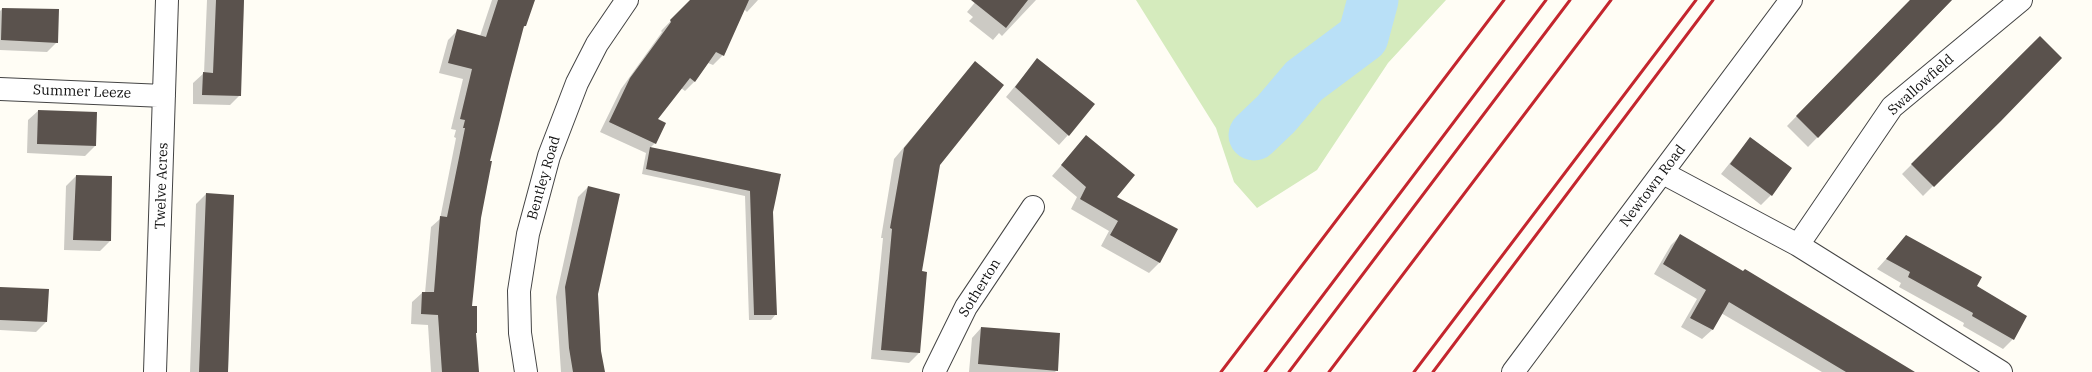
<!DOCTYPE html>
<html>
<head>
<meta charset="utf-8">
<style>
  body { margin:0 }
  canvas { display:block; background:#fffdf5 }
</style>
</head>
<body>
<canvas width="2092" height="372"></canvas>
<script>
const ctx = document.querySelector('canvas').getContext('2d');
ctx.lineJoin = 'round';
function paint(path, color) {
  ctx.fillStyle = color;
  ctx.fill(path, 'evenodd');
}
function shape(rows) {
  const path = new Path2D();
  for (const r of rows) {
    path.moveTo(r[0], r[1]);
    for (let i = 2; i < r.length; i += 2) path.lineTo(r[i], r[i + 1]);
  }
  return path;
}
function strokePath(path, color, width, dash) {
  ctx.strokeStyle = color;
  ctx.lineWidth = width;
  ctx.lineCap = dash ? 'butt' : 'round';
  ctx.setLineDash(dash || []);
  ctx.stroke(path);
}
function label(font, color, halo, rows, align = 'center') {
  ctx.font = font + ' "IBM Plex Serif",serif';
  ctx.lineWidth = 4;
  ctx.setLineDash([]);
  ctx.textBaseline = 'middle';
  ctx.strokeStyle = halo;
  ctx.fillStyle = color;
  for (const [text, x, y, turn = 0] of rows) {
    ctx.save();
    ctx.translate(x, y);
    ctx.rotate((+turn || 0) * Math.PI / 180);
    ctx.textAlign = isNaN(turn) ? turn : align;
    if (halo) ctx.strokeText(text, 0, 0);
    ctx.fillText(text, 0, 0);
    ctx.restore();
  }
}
const green = shape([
  [1136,0,1446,0,1388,63,1317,170,1257,208,1234,182,1216,128]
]);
const shadow = shape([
  [207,0,244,0,240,95,230,105,193,104,193,83,204,73],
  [492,0,533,0,525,26,522,29,489,162,480,218,471,307,478,372,431,372,428,325,411,324,412,302,422,293,425,293,431,227,440,219,456,138,454,137,456,130,451,129,463,79,439,73,448,40,458,30,480,36],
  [691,0,758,0,747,12,744,9,723,55,713,65,708,63,695,81,685,91,681,88,656,120,655,143,650,148,780,175,772,212,776,314,771,320,749,320,745,196,642,174,646,153,600,132,621,89,662,32,661,31],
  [977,0,1036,0,1002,36,999,33,993,40,969,21,973,17,967,12],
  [1910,0,1952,0,1808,147,1787,126],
  [2,9,57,42,47,52,0,50,0,11],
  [2040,37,2061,58,1923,196,1902,174],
  [1037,60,1068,135,1059,145,1006,97],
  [975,63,939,165,920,272,919,353,909,363,871,359,883,238,881,238,894,159],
  [38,111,96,113,95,146,85,156,27,153,28,120],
  [1086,137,1115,197,1176,229,1159,263,1149,273,1101,246,1109,231,1071,209,1077,197,1052,176],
  [1750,138,1771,195,1761,205,1721,174],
  [76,176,110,241,100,251,64,250,66,186],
  [588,187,600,351,604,372,561,372,556,297,578,197],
  [206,194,233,196,228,372,190,372,196,204],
  [1680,236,1914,372,1822,372,1721,313,1712,330,1702,339,1681,327,1697,299,1654,274,1671,245],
  [1906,237,1975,287,2013,339,2003,349,1963,326,1964,323,1899,287,1901,283,1877,269],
  [0,288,46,322,36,332,0,330],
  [981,328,1057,370,1055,372,969,372,972,338]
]);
const river = shape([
  [1254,135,1276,114,1304,81,1363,37,1373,0]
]);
const building = shape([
  [216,0,244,0,241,96,202,95,203,72,213,73],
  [498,0,535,0,526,26,524,26,510,79,490,161,492,161,481,218,472,306,477,306,477,333,476,333,479,372,442,372,438,315,421,314,422,292,434,292,440,216,447,217,465,128,463,128,465,120,460,119,472,69,448,63,457,29,486,37],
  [690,0,749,0,724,56,716,52,695,82,690,78,658,119,666,123,656,144,609,122,630,78,671,22,670,20],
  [971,0,1028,0,1006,28],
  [1910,0,1952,0,1818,138,1796,116],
  [2,8,59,9,58,43,1,40],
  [2040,36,2062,58,2001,121,1934,187,1911,164],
  [1037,58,1095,104,1069,136,1015,87],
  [975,61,1004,85,940,165,922,271,927,272,920,353,881,350,892,229,890,228,904,148],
  [38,110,97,112,96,146,37,144],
  [1086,135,1135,175,1117,197,1178,229,1160,263,1110,235,1118,221,1080,199,1086,187,1061,165],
  [1750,137,1792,168,1772,196,1730,164],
  [650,147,781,174,773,212,777,315,754,315,750,191,646,169],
  [76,175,112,176,111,241,73,240],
  [588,186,620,194,598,294,601,351,605,372,573,372,569,348,565,287],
  [206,193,234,195,228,372,199,372],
  [1680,234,1743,271,1745,269,1915,372,1846,372,1729,302,1713,330,1690,318,1706,290,1663,264],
  [1906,235,1982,277,1977,286,2027,316,2014,340,1972,316,1973,313,1908,277,1910,272,1886,259],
  [0,287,49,289,47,322,0,320],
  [981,327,1060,333,1058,371,978,364]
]);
const minor = shape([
  [0,89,164,96],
  [1663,173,1798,245,2001,372],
  [1798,245,1892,107,2021,0],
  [155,372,167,0],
  [526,372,520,333,519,291,528,234,549,156,577,83,597,44,627,0],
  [934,372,966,307,1033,207],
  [1513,372,1791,0]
]);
const rail = shape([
  [1221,372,1504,0],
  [1265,372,1546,0],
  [1289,372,1570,0],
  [1329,372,1611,0],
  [1414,372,1696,0],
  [1433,372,1713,0]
]);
const streetNames = [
  ["Swallowfield",1921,85,-42],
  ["Summer Leeze",82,92,2],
  ["Bentley Road",544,178,-74],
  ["Twelve Acres",162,186,-88],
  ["Newtown Road",1653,186,-53],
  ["Sotherton",980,288,-58]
];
paint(green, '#d5ebbd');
paint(shadow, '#0003');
strokePath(river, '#b9e0f7', 51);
paint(building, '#5a524d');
strokePath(minor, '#444', 24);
strokePath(minor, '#fff', 22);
strokePath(rail, '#c4262e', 3);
label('14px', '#111', '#fff', streetNames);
</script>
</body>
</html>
